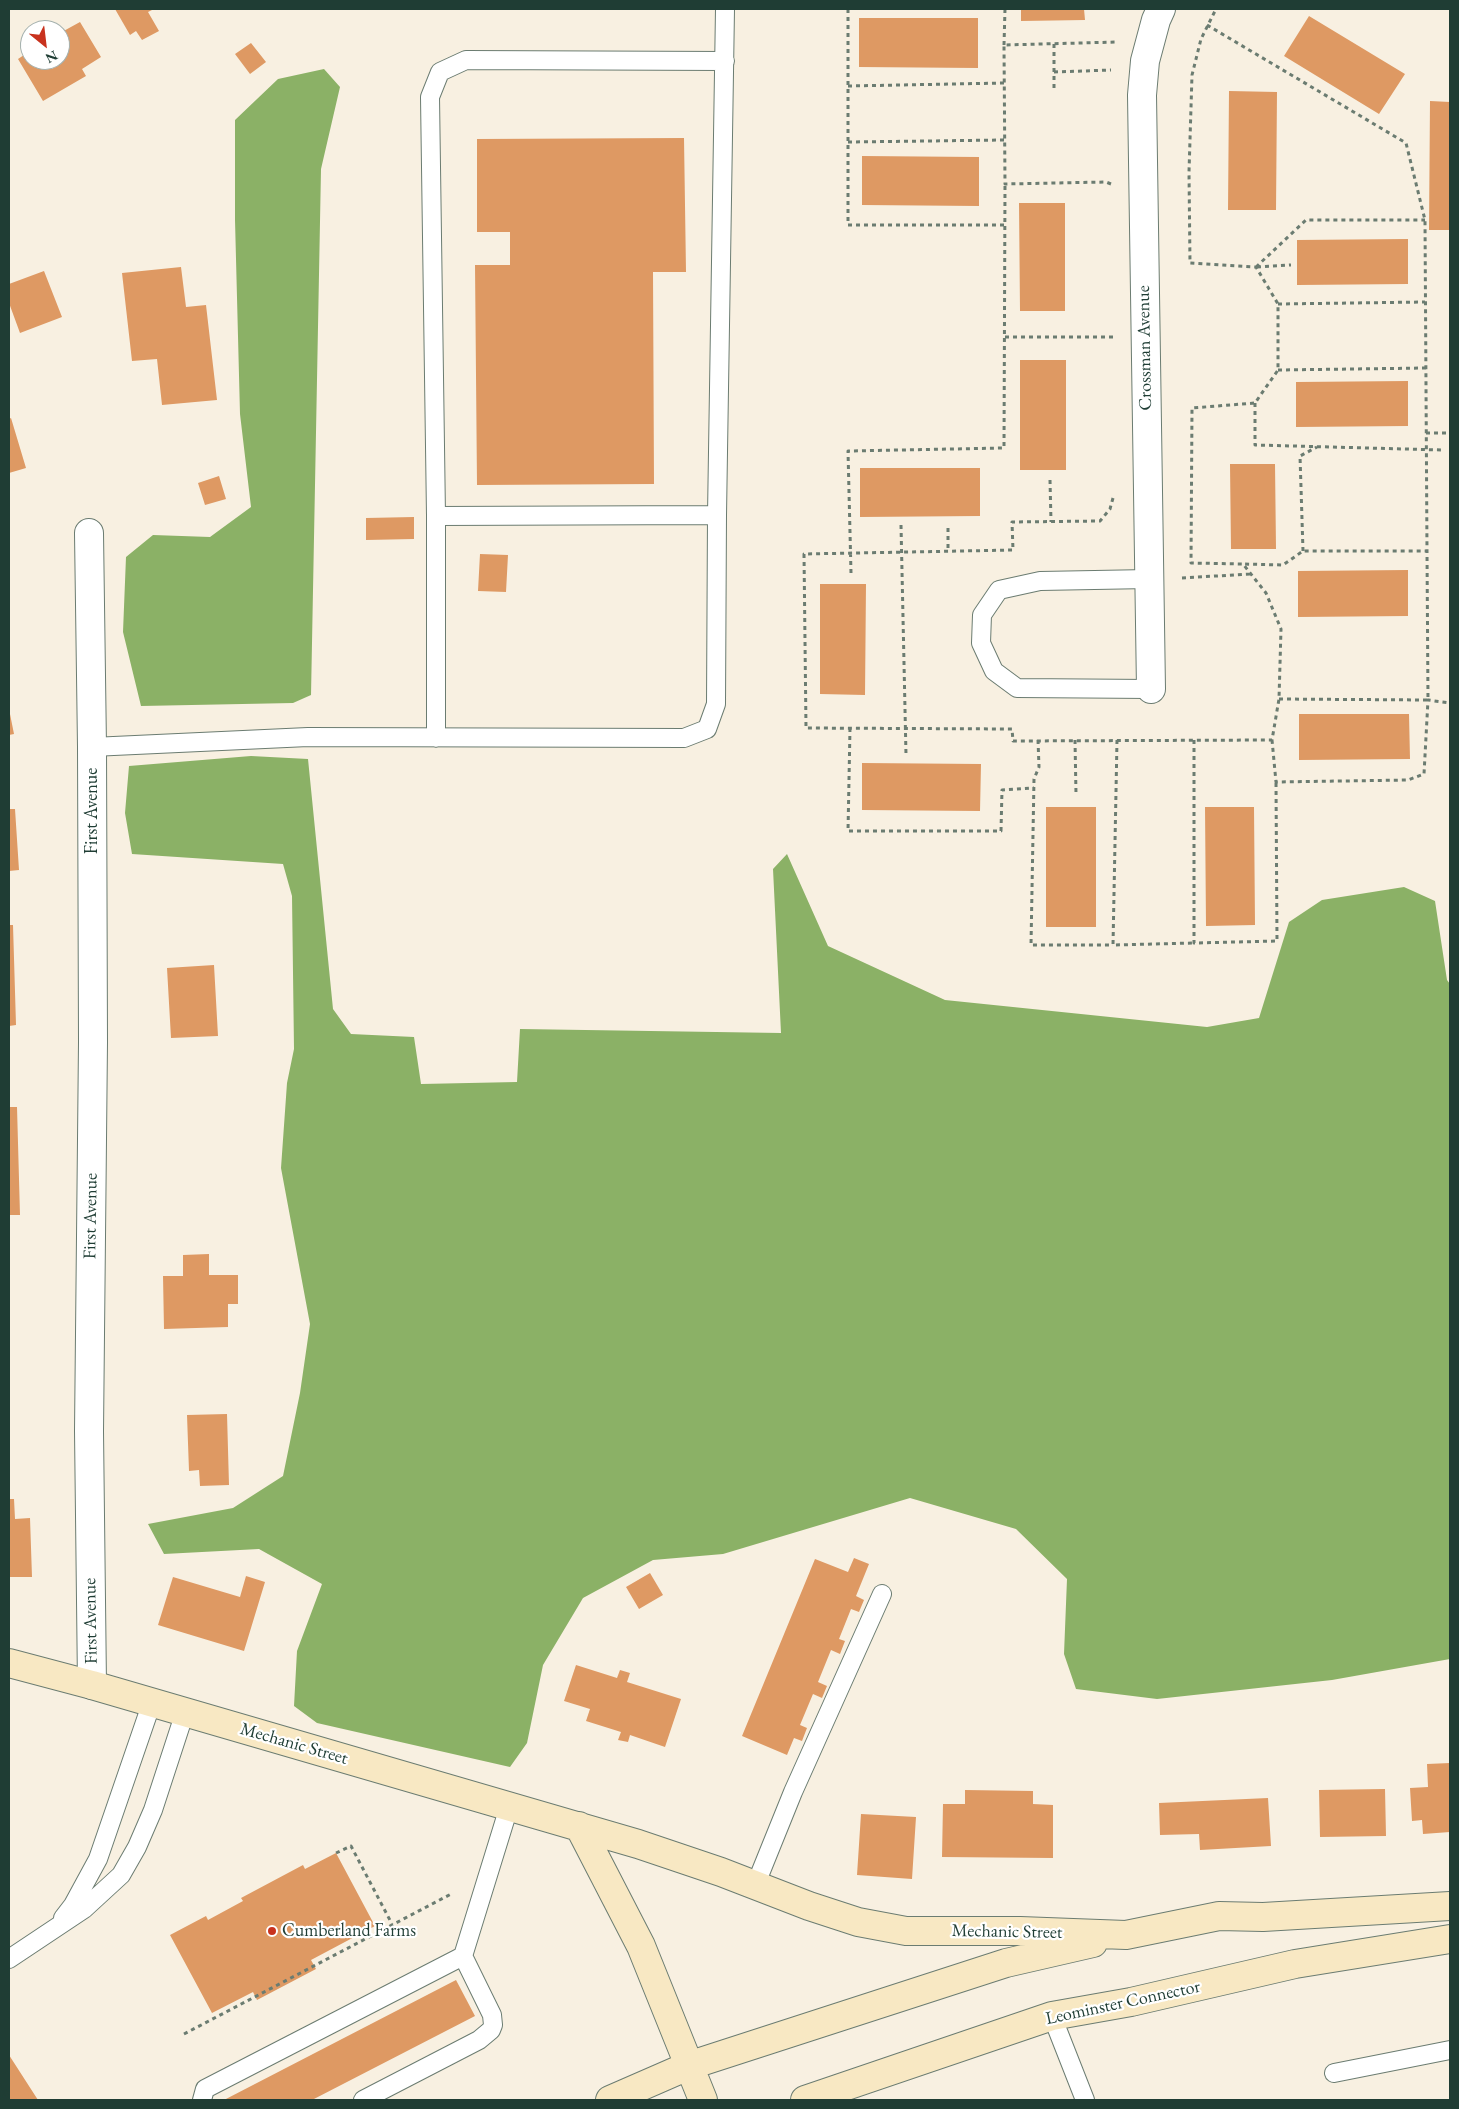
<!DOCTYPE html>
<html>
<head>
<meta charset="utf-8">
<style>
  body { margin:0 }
  #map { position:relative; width:1459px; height:2109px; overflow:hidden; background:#f8f0e1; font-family:"EB Garamond",serif }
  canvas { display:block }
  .frame { position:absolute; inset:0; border:10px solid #1f3d34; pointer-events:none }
  .north { position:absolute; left:20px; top:20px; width:50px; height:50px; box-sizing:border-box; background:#fff; border:1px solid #a5b1ae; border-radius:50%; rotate:151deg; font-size:14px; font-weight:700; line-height:20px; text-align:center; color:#1f3d34 }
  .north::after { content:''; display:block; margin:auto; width:18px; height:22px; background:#c8321e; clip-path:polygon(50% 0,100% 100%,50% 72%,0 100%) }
</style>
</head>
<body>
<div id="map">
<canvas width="1459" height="2109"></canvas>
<div class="frame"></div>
<div class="north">N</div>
</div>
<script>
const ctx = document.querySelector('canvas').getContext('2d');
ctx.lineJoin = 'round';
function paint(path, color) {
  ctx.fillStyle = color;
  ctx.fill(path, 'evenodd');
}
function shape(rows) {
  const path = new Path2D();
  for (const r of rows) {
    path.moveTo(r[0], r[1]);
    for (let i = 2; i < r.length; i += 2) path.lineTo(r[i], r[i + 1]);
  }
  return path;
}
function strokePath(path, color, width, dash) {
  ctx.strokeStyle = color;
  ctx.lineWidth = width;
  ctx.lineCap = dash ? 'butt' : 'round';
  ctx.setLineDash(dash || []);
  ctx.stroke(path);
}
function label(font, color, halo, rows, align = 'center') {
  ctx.font = font + ' "EB Garamond",serif';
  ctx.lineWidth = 4.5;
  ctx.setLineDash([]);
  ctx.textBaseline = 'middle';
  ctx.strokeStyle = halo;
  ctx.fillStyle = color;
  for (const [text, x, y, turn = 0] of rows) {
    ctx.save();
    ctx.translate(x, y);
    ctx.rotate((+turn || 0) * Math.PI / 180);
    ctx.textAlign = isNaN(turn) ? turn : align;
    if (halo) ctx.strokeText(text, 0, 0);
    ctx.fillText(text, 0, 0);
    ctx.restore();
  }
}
const forest = shape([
  [324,69,340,87,321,169,311,695,293,703,141,706,123,632,126,557,153,535,210,537,251,507,240,414,235,220,235,120,278,79],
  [251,756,308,759,333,1009,351,1034,414,1037,421,1084,517,1082,520,1029,781,1033,773,869,787,854,828,946,945,1000,1207,1027,1259,1018,1289,922,1322,900,1404,887,1435,901,1447,980,1450,984,1450,1659,1332,1680,1157,1699,1076,1689,1064,1654,1067,1579,1016,1529,910,1498,723,1554,653,1560,583,1598,543,1665,527,1743,510,1767,317,1723,294,1706,297,1651,322,1584,259,1549,164,1554,148,1524,233,1508,283,1476,300,1393,310,1324,281,1168,287,1083,294,1049,292,896,283,864,132,854,125,813,129,766]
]);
const building = shape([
  [115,9,154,9,148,12,159,31,142,40,136,31,130,35],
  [1021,9,1084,9,1085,20,1021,21],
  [1309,16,1405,74,1379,114,1284,56],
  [859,18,978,18,978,68,859,67],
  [80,22,101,57,82,69,86,76,43,101,18,59,30,51,30,60,60,60,60,33],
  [251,43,266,62,250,74,235,54],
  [1229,91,1277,92,1276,210,1228,210],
  [1430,101,1450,102,1450,230,1429,230],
  [684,138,686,272,653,272,654,484,477,485,475,265,510,265,510,232,477,232,477,139],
  [862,156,979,157,979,206,862,205],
  [1019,203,1065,203,1065,311,1020,311],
  [1408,239,1408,284,1297,285,1297,240],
  [181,267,186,307,206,305,217,400,162,405,157,359,132,361,122,273],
  [44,271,62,317,20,333,9,303,9,284],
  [1020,360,1066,360,1066,470,1020,470],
  [1408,381,1408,426,1296,427,1296,382],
  [11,418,26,468,9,473,9,419],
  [1230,464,1275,464,1276,549,1231,549],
  [860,468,980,468,980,516,860,517],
  [219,476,226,499,205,505,198,483],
  [414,517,414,539,366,540,366,518],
  [480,554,508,555,506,592,478,591],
  [1408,570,1408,616,1298,617,1298,571],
  [820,584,866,584,865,695,820,694],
  [9,709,14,734,9,735],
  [1299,714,1409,714,1410,759,1299,760],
  [862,763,981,764,980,811,862,810],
  [1046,807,1096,807,1096,927,1046,927],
  [1205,807,1254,807,1255,925,1206,926],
  [9,809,15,809,19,870,9,871],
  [9,925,13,925,16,1025,9,1026],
  [214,965,218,1036,171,1038,167,968],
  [9,1107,17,1107,20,1215,9,1215],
  [209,1254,209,1275,238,1275,238,1304,228,1304,228,1327,164,1329,163,1276,183,1276,183,1255],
  [227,1414,229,1485,200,1486,199,1470,189,1471,187,1415],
  [9,1499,14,1499,15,1519,30,1518,32,1577,9,1577],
  [854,1558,869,1564,856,1596,864,1600,859,1612,851,1609,839,1639,845,1641,840,1654,831,1650,818,1682,827,1686,822,1698,813,1694,800,1725,807,1728,802,1741,794,1738,787,1755,742,1736,815,1559,848,1572],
  [650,1573,663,1595,639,1609,626,1587],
  [246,1576,265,1582,244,1651,158,1625,173,1577,240,1597],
  [576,1665,617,1678,620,1670,630,1673,627,1682,681,1699,665,1747,630,1735,628,1742,618,1740,621,1732,586,1721,590,1709,564,1701],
  [1450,1763,1450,1832,1423,1834,1422,1820,1412,1821,1410,1788,1428,1787,1427,1764],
  [1385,1789,1386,1836,1320,1837,1319,1790],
  [965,1790,1033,1791,1033,1804,1053,1805,1053,1858,942,1857,943,1804,965,1804],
  [1268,1798,1271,1846,1200,1850,1199,1834,1160,1835,1159,1803],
  [861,1814,916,1817,912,1879,857,1875],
  [336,1853,375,1926,311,1960,316,1969,257,2000,253,1992,212,2013,170,1935,206,1916,208,1920,243,1901,241,1898,303,1865,305,1869],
  [456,1980,475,2016,312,2100,224,2100],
  [9,2055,38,2100,9,2100]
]);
const path = shape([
  [848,9,848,225,1005,225],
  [1207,25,1406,143,1425,220,1427,551,1303,551,1283,565,1243,564],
  [1054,44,1054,91],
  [1004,45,1005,9],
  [1054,72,1111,70],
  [848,86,1004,83],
  [848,142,1005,140],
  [1111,184,1106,182,1005,184,1004,45,1117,42],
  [1256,267,1306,220,1425,220],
  [1257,267,1291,265],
  [1278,304,1425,302],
  [1005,337,1113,337],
  [1278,370,1426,368],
  [1255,403,1255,445,1442,450],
  [1426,433,1450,433],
  [1050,480,1051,522],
  [1113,498,1110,509,1100,521,1012,522,1013,550,804,554,806,728,1012,729,1013,741,1272,740,1279,699,1281,629,1266,593,1243,564,1191,563,1192,408,1255,403,1278,370,1278,304,1256,267,1190,263,1189,172,1192,75,1201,39,1216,9],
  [901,525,906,755],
  [948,528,948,551],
  [1303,551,1300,456,1317,447],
  [851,573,848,451,1004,448,1005,184],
  [1182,578,1250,574],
  [1279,699,1428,700,1427,551],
  [850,728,848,831,1001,831,1002,790,1034,788],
  [1038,740,1039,767,1034,779,1031,945,1113,945],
  [1075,740,1076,794],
  [1117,740,1113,945,1194,943],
  [1194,740,1194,943,1277,941,1276,782],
  [1272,740,1276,782,1408,780,1424,774,1428,700,1450,703],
  [336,1853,351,1846,392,1924],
  [184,2034,453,1893]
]);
const lane = shape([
  [725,61,466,60,440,72,430,97,436,516,717,515,725,9],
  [1149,579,1040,581,999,590,982,615,981,643,994,671,1017,688,1151,689],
  [436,738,436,516],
  [92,747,308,737,684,738,707,729,716,704,717,515],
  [755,1886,793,1792,882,1594],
  [63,1918,73,1905,98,1859,152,1702],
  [463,1956,509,1807],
  [9,1959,84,1909,121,1875,137,1847,153,1810,185,1712],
  [1052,2016,1085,2100],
  [1334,2073,1450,2050],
  [202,2100,205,2089,463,1956,492,2015,493,2025,491,2030,479,2040,363,2100]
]);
const street = shape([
  [89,533,92,747,93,1042,89,1431,92,1685],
  [1151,689,1142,95,1145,61,1156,20,1161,9]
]);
const secondary = shape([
  [9,1663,92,1685,638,1844,721,1872,809,1906,858,1922,906,1931,1020,1931,1126,1935,1219,1916,1263,1917,1450,1906],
  [579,1826,641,1946,703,2100],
  [610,2100,688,2066,1006,1963,1093,1943],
  [805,2100,1052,2016,1131,2002,1295,1964,1450,1939]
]);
const markers = [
  [272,1931,5,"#c8321e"]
];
const streetNames = [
  ["Crossman Avenue",1145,348,-91],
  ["First Avenue",92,811,-90],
  ["First Avenue",91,1216,-89],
  ["First Avenue",91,1621,-91],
  ["Mechanic Street",294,1744,16],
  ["Mechanic Street",1007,1932,1],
  ["Leominster Connector",1123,2003,-12]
];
const poiNames = [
  ["Cumberland Farms",282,1931]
];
paint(forest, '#8bb166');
paint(building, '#de9963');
strokePath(lane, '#6b7c71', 20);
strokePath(street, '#6b7c71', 30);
strokePath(secondary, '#6b7c71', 30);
strokePath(path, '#6b7c71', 3, [4, 4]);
strokePath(lane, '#fff', 18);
strokePath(street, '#fff', 28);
strokePath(secondary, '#f8e8c3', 28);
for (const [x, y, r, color] of markers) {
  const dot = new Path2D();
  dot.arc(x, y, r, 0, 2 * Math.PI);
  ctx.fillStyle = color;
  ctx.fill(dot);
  strokePath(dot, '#fff', 2);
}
label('18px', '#1f3d34', '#fff', streetNames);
label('18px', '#1f3d34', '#fff', poiNames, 'left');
</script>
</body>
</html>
